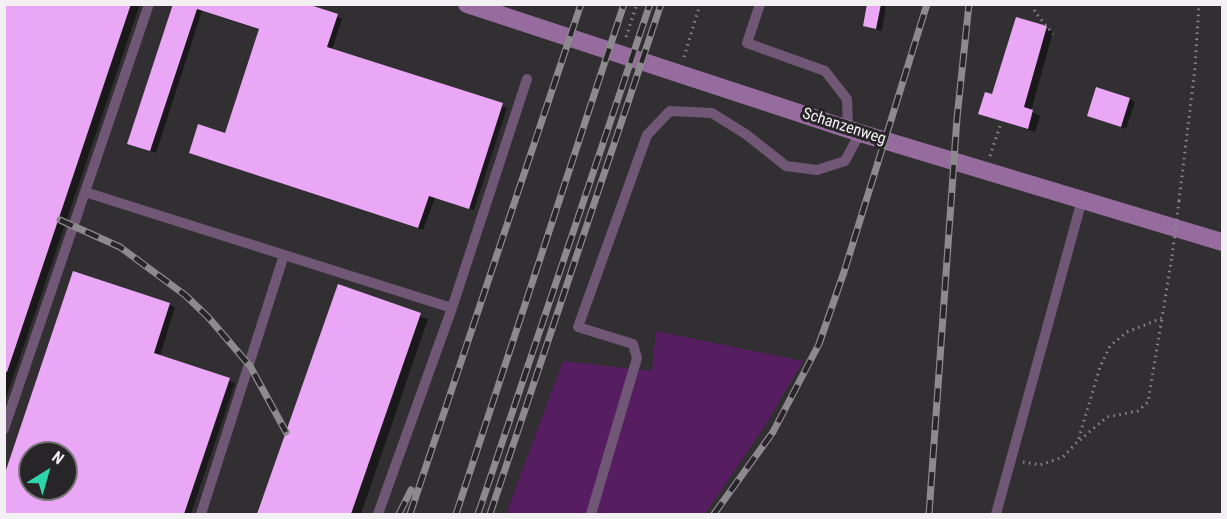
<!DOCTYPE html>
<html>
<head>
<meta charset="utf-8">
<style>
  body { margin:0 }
  #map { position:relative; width:1227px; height:519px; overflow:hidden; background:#322f32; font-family:"Roboto Condensed",sans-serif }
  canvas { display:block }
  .frame { position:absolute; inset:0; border:6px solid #f2f0f2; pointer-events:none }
  .north { position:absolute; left:18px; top:441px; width:60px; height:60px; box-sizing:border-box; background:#282528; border:2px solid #797679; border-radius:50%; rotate:37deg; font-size:16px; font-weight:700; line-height:24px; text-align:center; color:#f2f0f2 }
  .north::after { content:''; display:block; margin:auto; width:21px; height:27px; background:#2dd5ab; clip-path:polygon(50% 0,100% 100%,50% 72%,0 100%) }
</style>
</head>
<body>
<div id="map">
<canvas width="1227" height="519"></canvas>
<div class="frame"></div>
<div class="north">N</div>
</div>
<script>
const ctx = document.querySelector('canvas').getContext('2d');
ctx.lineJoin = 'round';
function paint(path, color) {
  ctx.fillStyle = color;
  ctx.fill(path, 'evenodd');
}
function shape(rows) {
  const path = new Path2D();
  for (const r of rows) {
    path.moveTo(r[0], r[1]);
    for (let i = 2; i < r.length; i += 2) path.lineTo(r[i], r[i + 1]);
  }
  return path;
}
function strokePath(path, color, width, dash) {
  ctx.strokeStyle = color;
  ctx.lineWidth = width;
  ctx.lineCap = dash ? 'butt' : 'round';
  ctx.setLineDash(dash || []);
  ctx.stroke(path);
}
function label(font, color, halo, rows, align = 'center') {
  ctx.font = font + ' "Roboto Condensed",sans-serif';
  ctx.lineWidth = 6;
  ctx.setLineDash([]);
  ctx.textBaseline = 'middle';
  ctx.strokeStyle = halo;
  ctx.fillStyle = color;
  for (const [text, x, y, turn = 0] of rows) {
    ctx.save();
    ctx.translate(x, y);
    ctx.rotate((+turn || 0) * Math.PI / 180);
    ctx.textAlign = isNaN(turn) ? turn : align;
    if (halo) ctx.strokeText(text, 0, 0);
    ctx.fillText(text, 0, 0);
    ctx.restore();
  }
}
const green = shape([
  [656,331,803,361,764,427,705,514,506,514,563,361,652,371]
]);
const shadow = shape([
  [4,4,140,4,4,404],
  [174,4,337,16,342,19,332,50,507,108,474,210,435,198,423,230,196,155,225,134,260,30,202,11,156,153,134,146],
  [868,4,886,4,882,31,864,26],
  [1046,28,1053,32,1031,111,1040,116,1035,132,980,114],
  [1130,99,1135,102,1126,129,1089,116],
  [74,273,175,307,160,356,235,383,191,514,4,514,4,480],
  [30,453,66,453,66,489,30,489],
  [339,286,428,319,361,514,259,514]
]);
const building = shape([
  [4,4,131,4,7,372,4,371],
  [173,4,307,4,338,14,327,47,503,103,469,209,429,196,418,228,189,153,198,124,225,133,259,29,197,9,150,151,127,144],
  [867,4,881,4,876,29,863,26],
  [1016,17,1047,26,1024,107,1033,110,1028,129,978,114,985,92,992,94],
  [1096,87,1130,98,1121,127,1087,116],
  [73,271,170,303,154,353,230,378,184,514,4,514,4,476],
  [30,453,66,453,66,489,30,489],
  [338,284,421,313,351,514,257,514]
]);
const path = shape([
  [1033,4,1035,12,1053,34],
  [626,37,637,4],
  [684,57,700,4],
  [990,156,1001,123],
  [1179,201,1195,68,1199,4],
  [1080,440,1107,417,1138,411,1148,402,1162,318],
  [1023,462,1040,465,1063,457,1078,441,1100,367,1110,346,1127,332,1162,318,1172,256]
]);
const lane = shape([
  [149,4,85,192,452,308,527,79],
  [760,4,747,43,825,71,847,99,848,129],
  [4,429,85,192],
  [201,514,284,255],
  [378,514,452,308],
  [591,514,637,358,633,344,578,327,647,135,670,111,712,113,747,135,786,166,817,170,845,161,860,133],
  [996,514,1082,200]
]);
const secondary = shape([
  [467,4,860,133,1222,242]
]);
const rail = shape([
  [60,220,120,247,185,295,208,317,250,366,286,432],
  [399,514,411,490],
  [410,514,581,4],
  [456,514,624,4],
  [478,514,650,4],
  [490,514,661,4],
  [714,514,773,432,819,344,844,272,927,4],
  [929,514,957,118,969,4]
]);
const pathBridge = shape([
  [1172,256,1179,201]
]);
const streetNames = [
  ["Schanzenweg",844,127,18]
];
paint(green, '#561e61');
paint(shadow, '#0007');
paint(building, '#e9a7f5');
strokePath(path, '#8b888b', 3, [1.5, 4.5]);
strokePath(lane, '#715776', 10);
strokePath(secondary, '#956c9d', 18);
strokePath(rail, '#8c8a8c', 7);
strokePath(rail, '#282528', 4.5, [14]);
strokePath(pathBridge, '#8b888b', 3, [1.5, 4.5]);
label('16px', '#f2f0f2', '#282528', streetNames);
</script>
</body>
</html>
